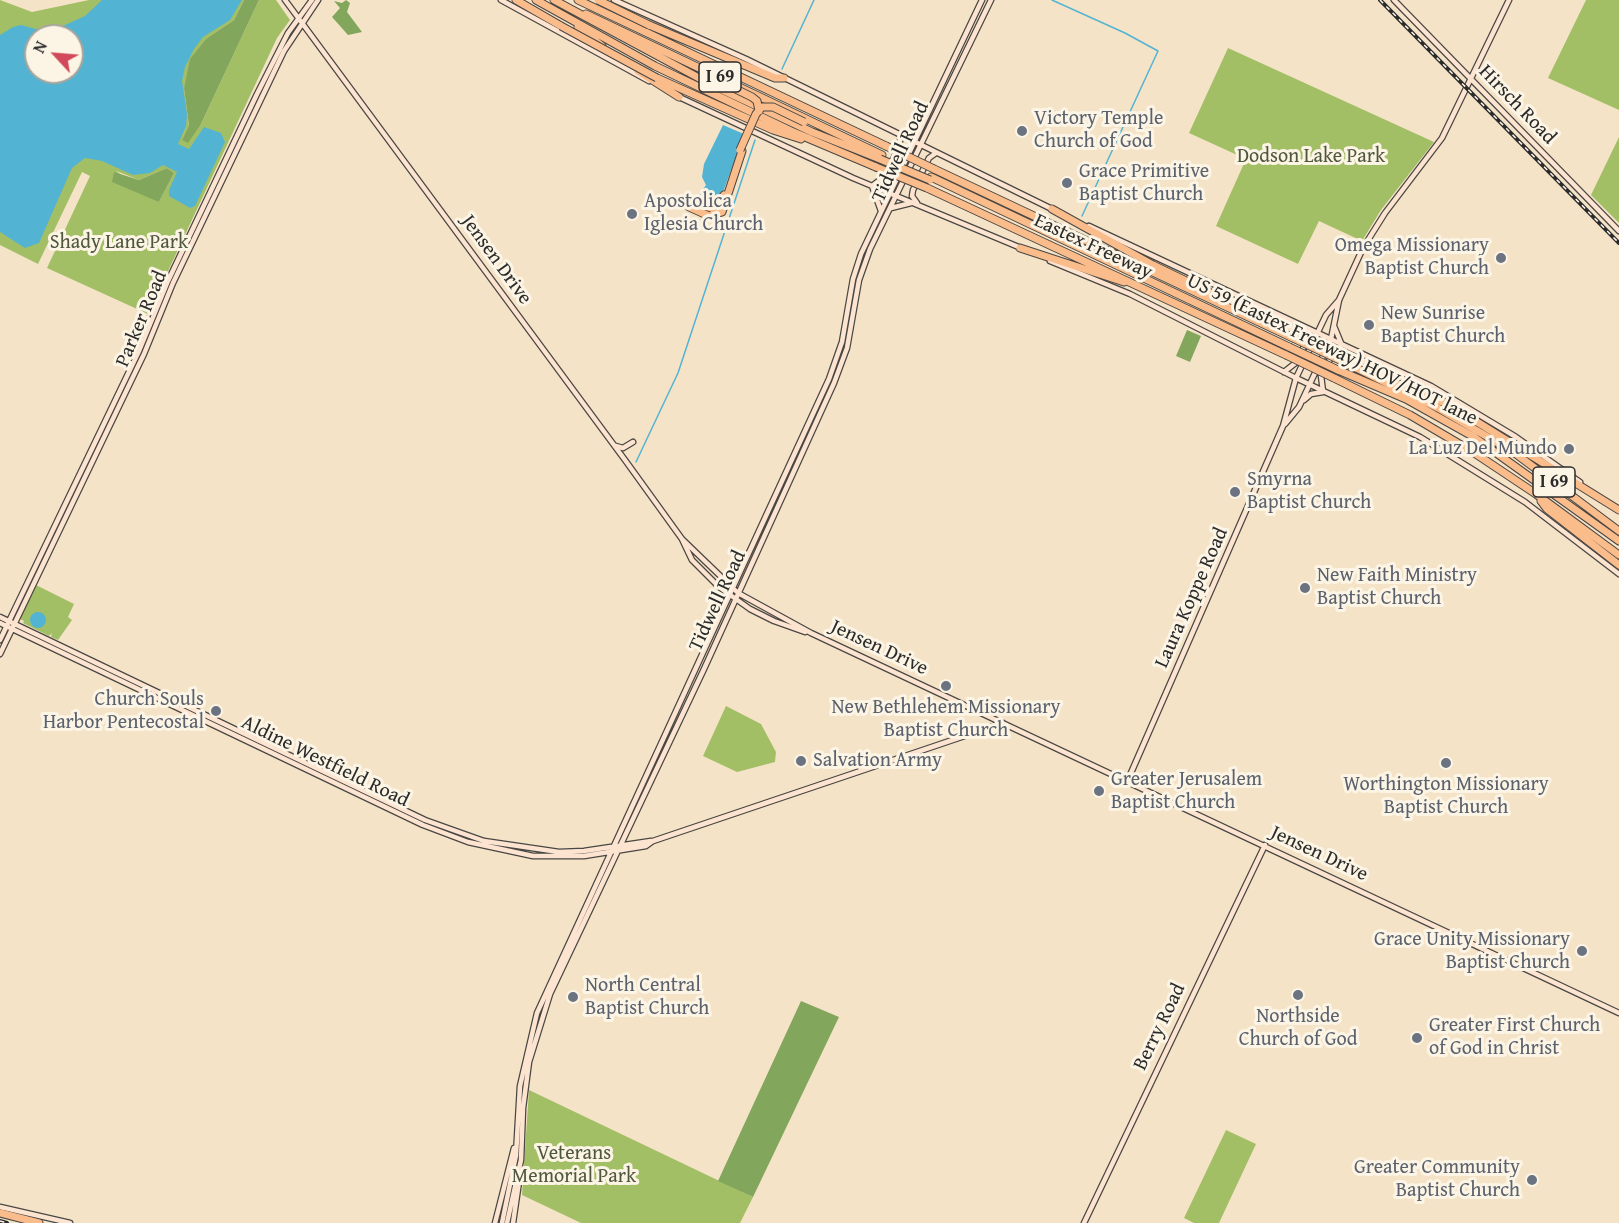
<!DOCTYPE html>
<html>
<head>
<meta charset="utf-8">
<style>
  body { margin:0 }
  #map { position:relative; width:1619px; height:1223px; overflow:hidden; background:#f5e3c8; font-family:"Gentium Book Plus",serif }
  canvas { display:block }
  .north { position:absolute; left:24px; top:24px; width:60px; height:60px; box-sizing:border-box; background:#fcf5e5; border:2px solid #a8a49b; border-radius:50%; rotate:296deg; font-size:16px; font-weight:700; line-height:24px; text-align:center; color:#2b2b2b }
  .north::after { content:''; display:block; margin:auto; width:21px; height:27px; background:#d1495b; clip-path:polygon(50% 0,100% 100%,50% 72%,0 100%) }
</style>
</head>
<body>
<div id="map">
<canvas width="1619" height="1223"></canvas>
<div class="north">N</div>
</div>
<script>
const ctx = document.querySelector('canvas').getContext('2d');
ctx.lineJoin = 'round';
function paint(path, color) {
  ctx.fillStyle = color;
  ctx.fill(path, 'evenodd');
}
function shape(rows) {
  const path = new Path2D();
  for (const r of rows) {
    if (r.length === 3) {
      path.moveTo(r[0] + r[2], r[1]);
      path.arc(r[0], r[1], r[2], 0, 2 * Math.PI);
      continue;
    }
    path.moveTo(r[0], r[1]);
    for (let i = 2; i < r.length; i += 2) path.lineTo(r[i], r[i + 1]);
  }
  return path;
}
function strokePath(path, color, width, dash) {
  ctx.strokeStyle = color;
  ctx.lineWidth = width;
  ctx.lineCap = dash ? 'butt' : 'round';
  ctx.setLineDash(dash || []);
  ctx.stroke(path);
}
function label(font, color, halo, rows, align = 'center') {
  ctx.font = font + ' "Gentium Book Plus",serif';
  ctx.lineWidth = 6;
  ctx.setLineDash([]);
  ctx.textBaseline = 'middle';
  ctx.strokeStyle = halo;
  ctx.fillStyle = color;
  for (const [text, x, y, turn = 0] of rows) {
    ctx.save();
    ctx.translate(x, y);
    ctx.rotate((+turn || 0) * Math.PI / 180);
    ctx.textAlign = isNaN(turn) ? turn : align;
    if (halo) ctx.strokeText(text, 0, 0);
    ctx.fillText(text, 0, 0);
    ctx.restore();
  }
}
const green = shape([
  [0,0,32,12,89,0,244,0,234,20,207,38,184,89,189,125,182,140,201,124,259,0,276,0,290,20,277,38,148,314,47,268,90,176,82,172,38,264,0,245],
  [36,36,72,36,72,72,36,72],
  [167,168,174,173,159,202,116,171,139,180],
  [1586,0,1619,0,1619,110,1548,78],
  [1228,48,1434,142,1381,210,1362,241,1319,221,1298,264,1216,226,1246,159,1189,133],
  [1619,137,1619,223,1591,195],
  [36,585,74,604,68,617,72,620,58,640,51,637,52,633,49,636,23,623,24,621,20,619],
  [726,706,761,724,776,752,775,762,737,772,703,756],
  [529,1090,753,1197,740,1223,581,1223,522,1195],
  [1226,1130,1256,1144,1219,1223,1194,1223,1184,1218]
]);
const forest = shape([
  [244,0,259,0,201,124,188,143,182,140,189,125,184,89,190,59,207,38,234,20],
  [346,0,350,3,347,12,362,32,348,35,332,17,340,8,334,1,342,3],
  [167,168,174,173,159,202,112,182,114,172,139,180],
  [1187,330,1201,336,1190,362,1176,356],
  [801,1001,839,1017,753,1197,718,1181]
]);
const water = shape([
  [102,0,242,0,230,20,203,37,194,49,185,67,182,81,187,114,186,126,178,144,189,149,204,127,221,133,225,142,195,206,190,208,169,196,169,190,177,172,163,165,150,173,133,175,102,161,85,158,72,168,39,243,25,248,0,232,0,35,13,27,21,25,43,31,54,30,85,16],
  [36,36,72,36,72,72,36,72],
  [723,125,744,134,722,195,714,205,698,202,697,198,706,185,702,177,704,164],
  [38,620,8]
]);
const stream = shape([
  [1052,0,1125,33,1158,51,1082,216],
  [782,69,814,0],
  [636,462,678,373,755,140]
]);
const secondary = shape([
  [285,0,625,460,682,539,692,560,719,587,750,609,774,621,805,632],
  [501,0,649,81],
  [614,0,746,59,1054,210],
  [1394,0,1619,231],
  [677,96,853,178,1021,248],
  [872,186,885,176,899,147,901,135],
  [872,186,881,211],
  [917,203,912,196,913,190,929,158,936,153],
  [891,208,911,203],
  [1089,226,1431,386,1516,437,1580,482],
  [1050,261,1130,294,1296,378,1420,437,1525,502,1619,574],
  [1334,326,1341,343],
  [1302,353,1306,336,1302,328],
  [1284,372,1298,361],
  [1323,391,1321,376,1334,352,1343,345],
  [1304,400,1311,394,1323,392],
  [1285,424,1299,407,1331,339,1339,300,1363,248,1385,213,1442,138,1509,0],
  [616,446,623,448,633,442],
  [682,539,738,593,811,633,1619,1013],
  [0,617,425,820,453,830,484,841,559,852,584,851,651,841],
  [0,623,423,825,468,842,533,856,584,856,646,846,653,841,1003,723],
  [0,640,139,351,168,281,257,94,288,33,312,0],
  [0,654,144,354,173,283,284,51,318,0],
  [1127,782,1283,426,1296,378,1326,315,1339,300],
  [0,1207,70,1223],
  [495,1223,514,1148],
  [502,1223,516,1155,520,1086,537,1013,829,379,842,342,853,279,861,254,982,0],
  [507,1223,521,1160,523,1108,529,1062,550,994,704,669,834,383,847,348,859,280,870,249,991,0],
  [513,1223,520,1175],
  [1084,1223,1265,845]
]);
const highway = shape([
  [516,0,561,26],
  [536,0,655,66,791,131,876,167],
  [554,0,712,85,812,132,880,159],
  [578,0,886,146],
  [586,14,882,155],
  [649,25,775,78,784,78],
  [578,27,602,46],
  [638,71,679,97],
  [657,78,773,130,801,139],
  [934,169,1293,338],
  [931,177,1289,347],
  [927,188,1286,355],
  [691,202,714,209,724,195],
  [689,207,709,216,722,212,742,151],
  [1052,209,1153,265,1209,292,1215,299],
  [1020,248,1124,282],
  [1342,361,1438,408,1486,436,1516,454,1619,531],
  [1338,370,1406,399,1474,437,1619,541],
  [1334,378,1410,415,1473,452,1536,494,1619,555],
  [1397,384,1407,385,1453,407,1619,510],
  [1541,501,1547,509,1619,565],
  [0,1213,39,1223]
]);
const rail = shape([
  [1380,0,1619,243],
  [0,1221,7,1223]
]);
const highwayBridge = shape([
  [598,0,649,25],
  [561,26,657,78],
  [703,73,752,97,757,101,759,111],
  [886,146,934,169],
  [740,150,756,114,762,107,773,107,804,122],
  [880,159,930,180],
  [876,167,927,188],
  [1293,338,1342,361],
  [1289,347,1338,370],
  [1286,355,1334,378]
]);
const markers = [
  [1022,131,6,"#6b7280"],
  [1067,183,6,"#6b7280"],
  [632,214,6,"#6b7280"],
  [1501,258,6,"#6b7280"],
  [1369,325,6,"#6b7280"],
  [1569,449,6,"#6b7280"],
  [1235,492,6,"#6b7280"],
  [1305,588,6,"#6b7280"],
  [946,686,6,"#6b7280"],
  [216,711,6,"#6b7280"],
  [801,761,6,"#6b7280"],
  [1446,763,6,"#6b7280"],
  [1099,791,6,"#6b7280"],
  [1582,951,6,"#6b7280"],
  [1298,995,6,"#6b7280"],
  [573,997,6,"#6b7280"],
  [1417,1038,6,"#6b7280"],
  [1532,1180,6,"#6b7280"]
];
const shields = [
  [720,77,42],
  [1554,482,42]
];
const shieldNames = [
  ["I 69",720,77],
  ["I 69",1554,482]
];
const streetNames = [
  ["Hirsch Road",1517,105,46],
  ["Tidwell Road",901,152,-65],
  ["Eastex Freeway",1093,247,25],
  ["Jensen Drive",496,260,54],
  ["Parker Road",142,319,-67],
  ["US 59 (Eastex Freeway) HOV/HOT lane",1332,350,26],
  ["Laura Koppe Road",1192,598,-66],
  ["Tidwell Road",718,601,-65],
  ["Jensen Drive",879,648,25],
  ["Aldine Westfield Road",325,762,26],
  ["Jensen Drive",1319,854,25],
  ["Berry Road",1160,1027,-64]
];
const worshipNames = [
  ["Victory Temple",1034,119],
  ["Church of God",1034,142],
  ["Grace Primitive",1079,172],
  ["Baptist Church",1079,195],
  ["Apostolica",644,202],
  ["Iglesia Church",644,225],
  ["Omega Missionary",1489,246,"right"],
  ["Baptist Church",1489,269,"right"],
  ["New Sunrise",1381,314],
  ["Baptist Church",1381,337],
  ["La Luz Del Mundo",1557,449,"right"],
  ["Smyrna",1247,480],
  ["Baptist Church",1247,503],
  ["New Faith Ministry",1317,576],
  ["Baptist Church",1317,599],
  ["Church Souls",204,700,"right"],
  ["Harbor Pentecostal",204,723,"right"],
  ["New Bethlehem Missionary",946,708,"center"],
  ["Baptist Church",946,731,"center"],
  ["Salvation Army",813,761],
  ["Greater Jerusalem",1111,780],
  ["Baptist Church",1111,803],
  ["Worthington Missionary",1446,785,"center"],
  ["Baptist Church",1446,808,"center"],
  ["Grace Unity Missionary",1570,940,"right"],
  ["Baptist Church",1570,963,"right"],
  ["North Central",585,986],
  ["Baptist Church",585,1009],
  ["Northside",1298,1017,"center"],
  ["Church of God",1298,1040,"center"],
  ["Greater First Church",1429,1026],
  ["of God in Christ",1429,1049],
  ["Greater Community",1520,1168,"right"],
  ["Baptist Church",1520,1191,"right"]
];
const parkNames = [
  ["Dodson Lake Park",1311,157],
  ["Shady Lane Park",119,243],
  ["Veterans",574,1154],
  ["Memorial Park",574,1177]
];
paint(green, '#a3bf66');
paint(forest, '#82a65b');
paint(water, '#53b3d2');
strokePath(stream, '#53b3d2', 1.5);
strokePath(secondary, '#494743', 7);
strokePath(highway, '#494743', 9);
strokePath(secondary, '#fde4d1', 4.5);
strokePath(highway, '#fabc8b', 7);
strokePath(rail, '#2b2b2b', 4);
strokePath(rail, '#fcf5e5', 1.5, [4.5]);
strokePath(highwayBridge, '#494743', 9, []);
strokePath(highwayBridge, '#fabc8b', 7);
for (const [x, y, r, color] of markers) {
  const dot = new Path2D();
  dot.arc(x, y, r, 0, 2 * Math.PI);
  ctx.fillStyle = color;
  ctx.fill(dot);
  strokePath(dot, '#fcf5e5', 2);
}
for (const [x, y, w] of shields) {
  const box = new Path2D();
  box.roundRect(x - w / 2, y - 15, w, 30, 4.5);
  ctx.fillStyle = '#fcf5e5';
  ctx.fill(box);
  strokePath(box, '#2b2b2b', 1.5);
}
label('bold 18px', '#2b2b2b', null, shieldNames);
label('20px', '#2b2b2b', '#fcf5e5', streetNames);
label('20px', '#5b616d', '#fcf5e5', worshipNames, 'left');
label('20px', '#4f573d', '#fcf5e5', parkNames);
</script>
</body>
</html>
